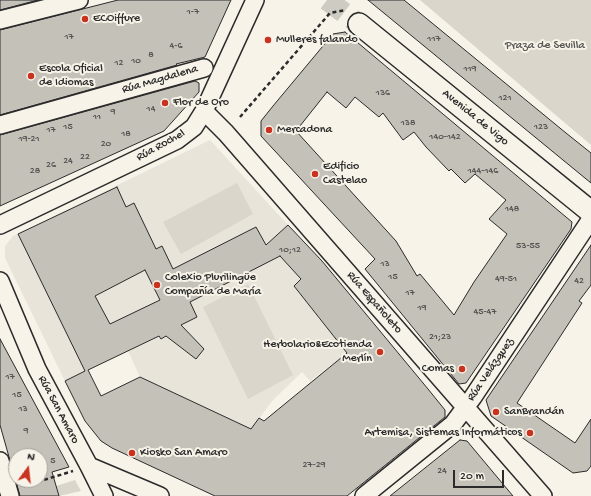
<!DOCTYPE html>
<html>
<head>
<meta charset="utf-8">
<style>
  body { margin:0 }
  #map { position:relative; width:591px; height:496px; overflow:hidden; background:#f7f3e8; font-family:"Gochi Hand",sans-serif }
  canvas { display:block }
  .north { position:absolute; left:8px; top:448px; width:40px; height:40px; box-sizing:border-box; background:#f7f3e8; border:1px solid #a5a39c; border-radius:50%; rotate:15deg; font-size:11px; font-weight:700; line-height:16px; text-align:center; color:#2b2b2b }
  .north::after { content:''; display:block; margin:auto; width:14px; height:18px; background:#c8321e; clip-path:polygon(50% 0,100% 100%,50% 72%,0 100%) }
  .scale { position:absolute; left:453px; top:470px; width:51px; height:18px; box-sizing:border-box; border:2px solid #2b2b2b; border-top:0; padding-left:5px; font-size:12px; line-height:14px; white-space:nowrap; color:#2b2b2b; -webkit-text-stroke:3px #f7f3e8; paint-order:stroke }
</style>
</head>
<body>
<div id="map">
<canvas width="591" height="496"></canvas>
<div class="north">N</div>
<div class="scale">20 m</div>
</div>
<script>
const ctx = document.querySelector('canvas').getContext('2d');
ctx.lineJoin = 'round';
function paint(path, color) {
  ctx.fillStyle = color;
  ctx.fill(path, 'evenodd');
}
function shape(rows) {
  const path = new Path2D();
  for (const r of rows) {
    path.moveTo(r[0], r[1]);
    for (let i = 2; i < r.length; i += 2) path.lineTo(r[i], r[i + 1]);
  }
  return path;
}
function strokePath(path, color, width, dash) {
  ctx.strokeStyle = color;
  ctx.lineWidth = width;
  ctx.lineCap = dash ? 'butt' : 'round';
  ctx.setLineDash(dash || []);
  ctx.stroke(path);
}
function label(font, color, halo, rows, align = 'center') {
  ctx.font = font + ' "Gochi Hand",sans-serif';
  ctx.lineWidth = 4;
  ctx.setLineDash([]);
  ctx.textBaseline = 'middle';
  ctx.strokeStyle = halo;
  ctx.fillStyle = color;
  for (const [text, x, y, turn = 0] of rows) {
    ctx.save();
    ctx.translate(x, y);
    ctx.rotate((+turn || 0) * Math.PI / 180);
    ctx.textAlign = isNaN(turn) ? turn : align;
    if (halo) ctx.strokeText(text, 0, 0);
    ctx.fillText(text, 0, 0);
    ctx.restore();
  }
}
const built = shape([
  [210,140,288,225,265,246,278,253,301,279,294,286,347,353,310,381,302,372,273,400,251,429,140,377,128,351,65,381,5,258,5,246,13,236]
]);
const green = shape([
  [420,0,591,0,591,145],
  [237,183,253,214,181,254,163,222],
  [248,284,293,375,248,399,203,307],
  [75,480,81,491,59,496,56,486]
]);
const building = shape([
  [0,0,38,0,0,10,0,0],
  [118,0,231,0,205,57,176,64,177,65,0,115,0,30,118,0],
  [368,0,404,0,566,133,591,153,591,183,368,0],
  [345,32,572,222,571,229,466,383,459,384,365,269,375,259,261,136,261,121,273,106,333,34,345,32],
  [327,92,346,108,355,97,379,117,383,113,403,140,414,132,426,147,449,171,451,169,465,183,475,174,506,200,489,219,507,234,474,282,454,315,420,274,417,276,396,241,296,131,327,92],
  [195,81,199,83,199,92,164,131,0,206,0,135,195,81],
  [117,187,126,207,134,203,156,249,162,246,173,269,256,227,266,245,288,225,322,261,428,389,445,410,445,417,347,496,215,496,112,448,101,441,85,421,65,381,85,371,18,234,117,187],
  [280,256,301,279,294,286,347,353,264,421,259,418,251,429,140,377,101,396,88,370,159,336,161,339,166,336,196,359,204,349,181,325,197,317,190,302,280,256],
  [145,270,160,300,110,324,95,296,145,270],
  [591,245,591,285,579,301,582,303,517,403,575,443,591,419,591,466,587,471,573,473,491,416,486,400,591,245],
  [0,339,69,467,52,472,59,496,20,496,0,425,0,339],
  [16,456,40,456,40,480,16,480,16,456],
  [460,440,467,441,513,496,390,496,460,440]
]);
const majorTunnel = shape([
  [327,0,359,24]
]);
const path = shape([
  [240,117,330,13,346,10],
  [24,486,73,471]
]);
const minor = shape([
  [0,20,79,0],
  [204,111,226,133,543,496],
  [0,125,204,68],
  [0,225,177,140,194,127,204,111,255,0],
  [0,281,37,369,89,466,160,496],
  [0,461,10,496],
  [89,466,104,496],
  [364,496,453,424,473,397,591,219]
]);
const major = shape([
  [359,24,591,212]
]);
const markers = [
  [85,19,4,"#c8321e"],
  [268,40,4,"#c8321e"],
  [31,76,4,"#c8321e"],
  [165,103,4,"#c8321e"],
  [269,130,4,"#c8321e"],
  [315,174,4,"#c8321e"],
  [157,285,4,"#c8321e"],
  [380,352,4,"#c8321e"],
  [462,369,4,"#c8321e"],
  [496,412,4,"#c8321e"],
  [530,433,4,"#c8321e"],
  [132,453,4,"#c8321e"]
];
const numberNames = [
  ["1-7",193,12],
  ["17",69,37],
  ["117",434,39],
  ["4-6",176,46],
  ["8",151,55],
  ["10",136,61],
  ["12",119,63],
  ["119",470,69],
  ["136",383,93],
  ["121",505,98],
  ["14",151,109],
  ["9",113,112],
  ["11",97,117],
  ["138",408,123],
  ["15",68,127],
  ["123",541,127],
  ["17",51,130],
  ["18",126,134],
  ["140-142",445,137],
  ["19-21",29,139],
  ["20",106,144],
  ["22",85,157],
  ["24",68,161],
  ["26",51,165],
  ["28",35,171],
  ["144-146",483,171],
  ["148",512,209],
  ["53-55",528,246],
  ["10;12",290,250],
  ["13",385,264],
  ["15",393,277],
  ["49-51",506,279],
  ["42",579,281],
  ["17",410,293],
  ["19",422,308],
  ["45-47",485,312],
  ["21;23",440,337],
  ["17",10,377],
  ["15",17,395],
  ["13",23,409],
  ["9",26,431],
  ["5",53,461],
  ["27-29",314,465],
  ["24",442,471]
];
const poiNames = [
  ["ECOiffure",93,19],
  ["Mulleres falando",276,40],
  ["Escola Oficial",39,69],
  ["de Idiomas",39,83],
  ["Flor de Oro",173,103],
  ["Mercadona",277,130],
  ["Edificio",323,167],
  ["Castelao",323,181],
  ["Colexio Plurilingüe",165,278],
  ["Compañía de María",165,292],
  ["Herbolario&Ecotienda",372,345,"right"],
  ["Merlín",372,359,"right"],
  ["Comas",454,369,"right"],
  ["SanBrandán",504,412],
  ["Artemisa, Sistemas Informáticos",522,433,"right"],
  ["Kiosko San Amaro",140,453]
];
const parkNames = [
  ["Praza de Sevilla",545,46]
];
const streetNames = [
  ["Rúa Magdalena",160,80,-16],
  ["Avenida de Vigo",475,118,39],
  ["Rúa Rochel",161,146,-29],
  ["Rúa Españoleto",374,303,49],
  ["Rúa Velázquez",491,370,-56],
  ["Rúa San Amaro",58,410,62]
];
paint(built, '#e8e4da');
paint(green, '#dad6cc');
paint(building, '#c4c1b9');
strokePath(building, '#2b2b2b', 1);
strokePath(majorTunnel, '#cecbc2', 21, [21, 10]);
strokePath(minor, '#2b2b2b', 20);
strokePath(major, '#2b2b2b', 24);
strokePath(path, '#2b2b2b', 2.5, [4, 3]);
strokePath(minor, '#f7f3e8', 17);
strokePath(major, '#f7f3e8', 21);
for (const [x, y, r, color] of markers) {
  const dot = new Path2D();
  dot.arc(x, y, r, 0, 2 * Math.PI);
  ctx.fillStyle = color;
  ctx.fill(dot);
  strokePath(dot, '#f7f3e8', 1.5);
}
label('10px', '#51504e', null, numberNames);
label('12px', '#2b2b2b', '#f7f3e8', poiNames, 'left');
label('12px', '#575653', '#f7f3e8', parkNames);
label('12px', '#2b2b2b', '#f7f3e8', streetNames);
</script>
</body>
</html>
